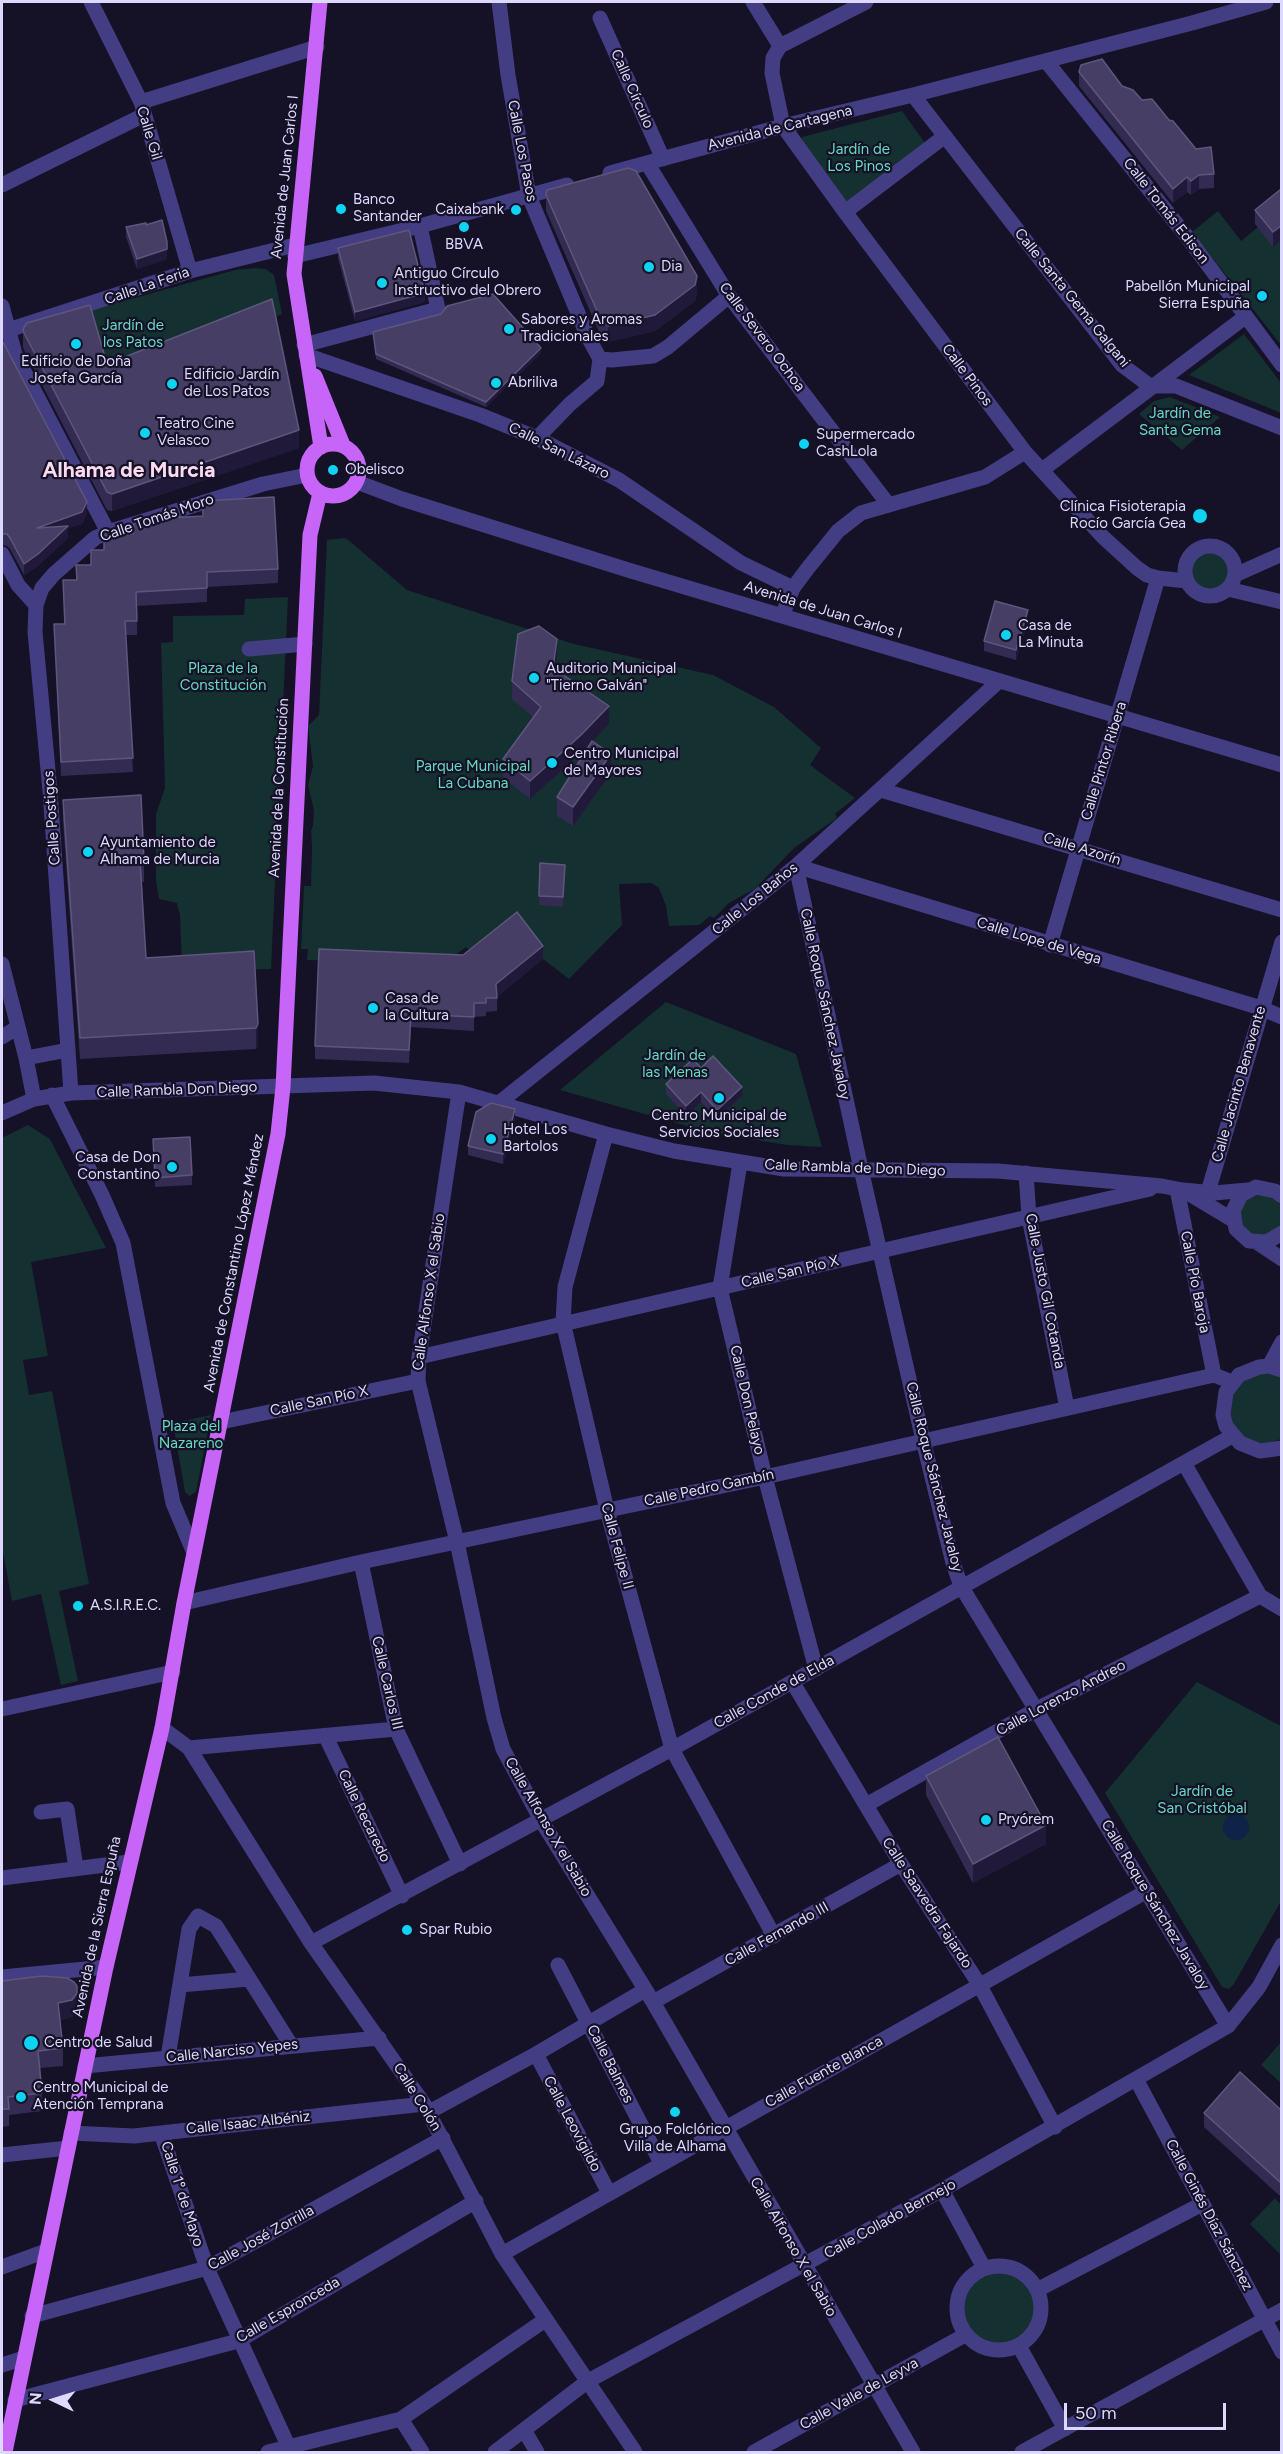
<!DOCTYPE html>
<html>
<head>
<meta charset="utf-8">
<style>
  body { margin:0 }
  #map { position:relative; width:1283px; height:2454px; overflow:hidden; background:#151126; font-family:Figtree,sans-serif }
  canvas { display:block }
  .frame { position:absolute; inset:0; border:3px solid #ddd8fd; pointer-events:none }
  .north { position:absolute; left:24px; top:2370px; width:60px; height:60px; -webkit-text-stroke:4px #151126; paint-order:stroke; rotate:274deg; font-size:16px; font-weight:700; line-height:24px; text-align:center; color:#ddd8fd }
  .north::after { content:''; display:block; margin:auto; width:21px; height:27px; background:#ddd8fd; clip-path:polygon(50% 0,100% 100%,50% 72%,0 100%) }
  .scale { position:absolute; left:1064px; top:2403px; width:162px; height:27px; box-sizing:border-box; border:3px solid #ddd8fd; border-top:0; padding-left:8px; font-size:18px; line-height:21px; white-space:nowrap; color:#ddd8fd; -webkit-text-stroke:4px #151126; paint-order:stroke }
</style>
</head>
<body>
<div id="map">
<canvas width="1283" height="2454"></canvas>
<div class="frame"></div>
<div class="north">N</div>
<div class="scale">50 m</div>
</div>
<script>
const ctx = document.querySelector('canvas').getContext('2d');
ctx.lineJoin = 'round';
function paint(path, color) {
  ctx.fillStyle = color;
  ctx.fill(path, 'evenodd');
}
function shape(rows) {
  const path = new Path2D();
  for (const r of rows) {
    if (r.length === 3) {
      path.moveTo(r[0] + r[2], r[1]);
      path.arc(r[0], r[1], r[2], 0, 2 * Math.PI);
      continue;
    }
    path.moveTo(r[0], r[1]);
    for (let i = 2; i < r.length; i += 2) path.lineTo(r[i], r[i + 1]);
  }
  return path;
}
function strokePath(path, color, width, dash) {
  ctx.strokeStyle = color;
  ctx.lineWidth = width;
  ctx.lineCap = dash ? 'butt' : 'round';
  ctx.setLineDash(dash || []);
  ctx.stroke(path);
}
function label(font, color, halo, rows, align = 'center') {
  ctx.font = font + ' Figtree,sans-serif';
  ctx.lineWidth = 4.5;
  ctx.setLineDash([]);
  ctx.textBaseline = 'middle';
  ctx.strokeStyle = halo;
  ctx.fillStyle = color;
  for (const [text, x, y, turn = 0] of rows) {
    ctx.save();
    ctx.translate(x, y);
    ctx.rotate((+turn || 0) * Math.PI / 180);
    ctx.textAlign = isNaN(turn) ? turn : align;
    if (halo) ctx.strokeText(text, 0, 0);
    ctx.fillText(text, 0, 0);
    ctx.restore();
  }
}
const green = shape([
  [902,111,930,150,850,210,801,144,802,137],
  [1218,211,1241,241,1258,227,1281,240,1281,345,1192,232],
  [256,268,266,269,274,275,282,314,107,382,88,311,235,270],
  [1244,334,1281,383,1281,413,1189,375],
  [1170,397,1220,417,1182,450,1139,414,1154,401],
  [346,538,407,590,574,644,713,675,774,707,821,748,810,765,855,798,835,814,837,818,794,848,755,889,729,903,714,918,710,916,699,925,669,926,666,906,659,888,651,883,619,884,622,925,569,979,543,959,517,926,478,957,466,947,443,964,307,960,308,949,301,949,304,886,311,886,312,847,311,831,313,825,314,810,308,785,313,766,308,726,319,715,327,540],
  [1210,571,22],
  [288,597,271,969,208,971,182,969,180,915,177,903,159,899,156,881,156,814,165,788,161,643,173,642,173,616,244,615,245,599],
  [666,1002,796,1054,822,1147,787,1145,708,1132,560,1090],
  [28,1125,50,1139,106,1248,31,1262,48,1356,23,1360,29,1395,52,1391,89,1584,59,1591,78,1681,61,1685,41,1594,12,1601,2,1547,2,1138],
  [1257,1192,1279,1201,1281,1206,1281,1224,1278,1229,1259,1238,1241,1228,1239,1206],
  [1258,1372,1281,1376,1281,1439,1264,1444,1243,1437,1229,1419,1230,1395,1236,1384],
  [211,1415,196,1492,189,1496,185,1492,173,1423],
  [1197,1682,1281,1726,1281,1901,1234,1984,1229,1989,1222,1987,1105,1793],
  [1281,2042,1281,2083,1261,2065],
  [1275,2198,1281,2205,1281,2255,1250,2224],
  [998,2308,37]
]);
const water = shape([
  [1236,1827,13]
]);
const minor = shape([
  [91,2,141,102,190,271],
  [499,2,508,75,529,196,588,337,600,359],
  [753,2,780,46],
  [866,2,780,46,773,58,772,73,783,126,845,212,1025,452,1103,537,1137,568,1147,575,1158,578,1187,581],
  [600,18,663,159],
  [1046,61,1188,238,1282,365],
  [913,95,1122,365,1150,386,1176,386,1282,428],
  [141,102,317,47],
  [647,163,729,296,888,504],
  [610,173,783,126,913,95,1192,23,1266,2],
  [2,185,144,115],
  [845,212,945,136],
  [295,256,420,226,567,185],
  [2,306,15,354,108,532],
  [2,332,190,271,295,245],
  [304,345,438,309,420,226],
  [306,355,480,415,537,438,619,480,741,563,793,588],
  [600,359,612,360,653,356,668,347,729,296],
  [537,438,570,404,597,381,600,359],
  [1042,470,1245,317],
  [357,482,402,499,628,570,1282,765],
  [1210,571,25],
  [2,554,18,585,36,605],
  [1235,575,1282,554],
  [1228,589,1282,602],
  [782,616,793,588,808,568,838,531,861,513,985,477,1025,452],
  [249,649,305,644],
  [881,790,1282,910],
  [1050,945,1158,578],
  [2,964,26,1058,34,1099],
  [2,1037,18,1027],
  [26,1058,68,1050],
  [459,1092,419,1357,418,1381,457,1542,494,1718,503,1749,541,1820,653,2002,913,2452],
  [71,1093,50,791,35,632,36,605,42,588,54,574,95,538,108,532,263,484,307,475],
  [52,1095,102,1195,123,1243,173,1503,194,1553],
  [500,1102,796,866,998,682],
  [2,1113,34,1099,71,1093,374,1083,459,1092,606,1134,674,1151,784,1169,998,1171,1162,1186,1183,1190,1214,1193,1248,1190],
  [606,1134,565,1287,563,1322,607,1510,672,1749,774,1936],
  [740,1163,720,1288,765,1477,816,1669],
  [1026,1173,1029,1217,1067,1408],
  [1177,1189,1214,1375],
  [1208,1192,1282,942],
  [1188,1193,1233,1220],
  [1282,1196,1275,1191,1256,1187,1241,1195,1233,1211,1236,1229,1249,1241,1267,1242,1282,1233],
  [1258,1243,1282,1259],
  [419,1357,1150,1189],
  [1269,1366,1282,1342],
  [1282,1370,1269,1366,1259,1367,1239,1375,1226,1392,1223,1415,1226,1426,1240,1443,1260,1451,1282,1448],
  [221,1422,418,1381],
  [1184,1463,1260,1596,1282,1609],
  [361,1562,396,1729,460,1864],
  [184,1603,361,1562,765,1477,1214,1375,1232,1382],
  [793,1683,901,1864,979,1984,1055,2127],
  [2,1709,173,1672],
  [162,1728,189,1748,396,1729],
  [326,1737,402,1896],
  [189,1748,311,1943,424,2104,502,2254,635,2452],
  [866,1805,1037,1709,1260,1596],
  [41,1812,67,1809,76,1868],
  [2,1878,129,1862],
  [311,1943,672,1749,1232,1436],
  [558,1965,661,2163],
  [2,1977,106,1967],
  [180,1985,249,1979],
  [653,2002,901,1864],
  [1228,2026,961,1586,953,1563,923,1440,861,1169,796,866,1261,1008,1282,1017],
  [536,2054,609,2193],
  [168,2057,189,1929,198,1916,216,1926,291,2045],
  [85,2066,379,2038],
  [1136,2079,1282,2352],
  [429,2112,536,2054,645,1990],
  [71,2133,134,2136,424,2104],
  [161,2133,207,2268,291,2452],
  [2,2155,68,2148],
  [942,2190,984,2268],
  [502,2254,1147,1891],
  [999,2308,42],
  [2,2267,46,2251],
  [1037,2290,1202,2204],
  [32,2316,207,2268,443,2138],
  [1019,2346,1065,2429],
  [2,2365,24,2358],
  [15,2400,238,2341,476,2201],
  [401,2419,422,2452],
  [524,2430,537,2452],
  [268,2452,401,2419,545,2320],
  [495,2452,588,2381,942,2190,1228,2026,1259,1987,1282,1945],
  [754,2452,965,2335],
  [1022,2452,1282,2310]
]);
const major = shape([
  [320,2,294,274,321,447],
  [315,376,343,445],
  [333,470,26],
  [5,2452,106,1967,162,1728,184,1603,278,1134,283,1087,310,535,320,493]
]);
const wall = shape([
  [1079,72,1122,86,1142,100,1214,174,1214,188,1199,189,1191,195,1187,192,1173,203,1079,86],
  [1281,189,1273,247,1255,224,1255,210],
  [546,195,697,292,695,301,655,331,608,342,601,336,546,211],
  [146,225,167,251,167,259,137,269,126,237,126,227],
  [338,248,425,302,355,321,338,258],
  [441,314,541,353,486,407,376,359,373,332],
  [23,329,107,364,299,448,112,511,107,510,24,350,23,347],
  [2,340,87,514,82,524,68,528,68,538,38,566,24,575,10,549,7,546,2,545],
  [203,501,278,569,278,583,207,587,207,602,137,606,137,635,126,635,133,772,61,776,54,624,64,624,63,580,76,580,76,565,91,565,104,550,104,536,133,534,203,516],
  [1028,620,1016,660,984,651,984,641],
  [557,657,555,670,609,724,592,741,611,773,573,826,557,816,557,797,591,742,581,753,530,799,503,777,503,759,533,717,512,699,512,681],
  [63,800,144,861,144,882,142,882,146,958,254,951,258,1045,256,1049,80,1059,63,821],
  [540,863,565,874,563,907,539,905],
  [543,959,497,997,497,1011,486,1012,486,1016,474,1017,474,1031,411,1027,409,1063,315,1059,315,1046],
  [701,1068,742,1096,717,1119,701,1102,686,1116,666,1094,666,1084],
  [515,1119,503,1164,468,1155,468,1146],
  [153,1139,192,1175,192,1185,155,1187],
  [926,1776,1046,1844,973,1883,926,1795],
  [2,1981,77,2011,72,2017,60,2020,63,2048,63,2066,40,2068,42,2093,42,2111,9,2115,9,2126,2,2127],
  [1281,2110,1281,2197,1204,2127,1204,2113]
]);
const shadedWall = shape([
  [1199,175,1199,189,1191,195,1191,181],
  [1187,177,1187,192,1173,203,1173,189],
  [1281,226,1281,240,1273,247,1273,232],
  [167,242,167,259,137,269,137,259],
  [697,276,697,292,695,301,655,331,608,342,608,326],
  [425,293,425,302,355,321,355,312],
  [541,348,541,353,486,407,486,402],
  [299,430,299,448,112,511,112,494],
  [87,502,87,514,82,524,68,528,68,538,38,566,24,575,24,564,37,528],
  [1028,610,1028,620,1016,660,1016,650],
  [557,639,557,657,553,686,553,668],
  [609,706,609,724,581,753,530,799,530,781],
  [611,754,611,773,573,826,573,807],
  [543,946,543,959,496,998,496,984],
  [258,1024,258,1045,256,1049,256,1028],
  [742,1087,742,1096,717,1119,717,1110],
  [701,1092,701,1102,686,1116,686,1106],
  [515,1109,515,1119,503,1164,503,1154],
  [1046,1825,1046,1844,973,1883,973,1864],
  [77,1986,77,2011,72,2017,58,2020,58,2003]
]);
const building = shape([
  [1102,59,1122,86,1133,90,1142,100,1152,99,1169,120,1173,121,1196,149,1211,147,1214,174,1199,175,1191,181,1187,177,1173,189,1079,72,1081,65,1102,59],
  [628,168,636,171,697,276,695,285,655,315,608,326,601,320,546,195,547,190,628,168],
  [1281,189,1281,226,1273,232,1255,210,1281,189],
  [162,220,167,242,167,249,137,259,126,227,146,223,146,225,162,220],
  [409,230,425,293,355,312,338,248,409,230],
  [493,294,541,348,486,402,376,354,373,332,441,314,447,306,493,294],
  [272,299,299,430,112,494,107,492,24,333,23,329,27,323,90,305,107,364,272,299],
  [2,340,87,502,82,512,37,528,68,526,38,554,24,564,10,538,7,534,2,534,2,340],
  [274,497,278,569,207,572,207,588,136,592,137,621,125,621,133,758,61,762,54,624,65,624,63,580,77,580,76,565,91,565,91,550,104,550,104,536,133,534,134,520,203,516,203,501,274,497],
  [995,601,1028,610,1016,650,984,641,995,601],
  [539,626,557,639,553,668,609,706,581,735,530,781,503,759,541,707,512,681,518,634,539,626],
  [592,741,611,754,573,807,557,797,592,741],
  [141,795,144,861,140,861,146,958,254,951,258,1024,256,1028,80,1038,63,800,141,795],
  [540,863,565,865,563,897,539,896,540,863],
  [517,912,543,946,496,984,497,998,486,998,486,1003,474,1003,474,1017,411,1014,409,1050,315,1046,319,949,463,955,517,912],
  [713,1056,742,1087,717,1110,701,1092,686,1106,666,1084,693,1059,701,1068,713,1056],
  [491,1103,515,1109,503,1154,468,1146,476,1112,491,1103],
  [190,1137,192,1175,155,1178,153,1139,190,1137],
  [998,1737,1046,1825,973,1864,926,1776,998,1737],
  [42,1976,67,1978,74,1982,77,1986,77,1993,72,2000,58,2003,63,2048,38,2051,42,2093,8,2097,9,2109,2,2109,2,1981,42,1976],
  [1240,2072,1281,2110,1281,2183,1204,2113,1240,2072]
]);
const markers = [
  [341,209,6,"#0ed3f3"],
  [516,210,6,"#0ed3f3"],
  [464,227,6,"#0ed3f3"],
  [649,267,6,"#0ed3f3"],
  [382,283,6,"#0ed3f3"],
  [1262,296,6,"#0ed3f3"],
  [509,329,6,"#0ed3f3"],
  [76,344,6,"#0ed3f3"],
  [496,383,6,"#0ed3f3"],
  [172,384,6,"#0ed3f3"],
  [145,433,6,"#0ed3f3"],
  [804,444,6,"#0ed3f3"],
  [333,470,6,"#0ed3f3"],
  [1200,516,8,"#0ed3f3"],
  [1006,635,6,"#0ed3f3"],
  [534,678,6,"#0ed3f3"],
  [552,763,6,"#0ed3f3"],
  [88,852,6,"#0ed3f3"],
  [373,1008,6,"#0ed3f3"],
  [719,1098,6,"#0ed3f3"],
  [491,1139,6,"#0ed3f3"],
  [172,1167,6,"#0ed3f3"],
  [78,1606,6,"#0ed3f3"],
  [986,1820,6,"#0ed3f3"],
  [407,1930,6,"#0ed3f3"],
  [31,2043,8,"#0ed3f3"],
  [21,2097,6,"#0ed3f3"],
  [675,2112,6,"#0ed3f3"]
];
const streetNames = [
  ["Calle Círculo",632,89,66],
  ["Avenida de Cartagena",780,128,-14],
  ["Calle Gil",149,133,73],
  ["Calle Los Pasos",522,151,79],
  ["Avenida de Juan Carlos I",285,177,-84],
  ["Calle Tomás Edison",1166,211,52],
  ["Calle La Feria",147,286,-19],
  ["Calle Santa Gema Galgani",1072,298,51],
  ["Calle Severo Ochoa",762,337,53],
  ["Calle Pinos",967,375,53],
  ["Calle San Lázaro",559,451,26],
  ["Calle Tomás Moro",157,518,-19],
  ["Avenida de Juan Carlos I",823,610,17],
  ["Calle Pintor Ribera",1104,761,-73],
  ["Avenida de la Constitución",279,788,-87],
  ["Calle Postigos",52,818,-94],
  ["Calle Azorín",1082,849,17],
  ["Calle Los Baños",755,899,-39],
  ["Calle Lope de Vega",1039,941,17],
  ["Calle Roque Sánchez Javaloy",825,1004,78],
  ["Calle Jacinto Benavente",1239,1084,-74],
  ["Calle Rambla Don Diego",177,1090,-2],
  ["Calle Rambla de Don Diego",855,1168,2],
  ["Avenida de Constantino López Méndez",234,1263,-79],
  ["Calle San Pío X",790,1272,-13],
  ["Calle Pío Baroja",1195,1282,79],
  ["Calle Justo Gil Cotanda",1045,1291,79],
  ["Calle Alfonso X el Sabio",429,1292,-82],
  ["Calle Don Pelayo",747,1400,77],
  ["Calle San Pío X",319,1401,-12],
  ["Calle Roque Sánchez Javaloy",934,1477,76],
  ["Calle Pedro Gambín",709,1488,-12],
  ["Calle Felipe II",617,1546,75],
  ["Calle Carlos III",387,1683,77],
  ["Calle Conde de Elda",774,1692,-29],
  ["Calle Lorenzo Andreo",1061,1698,-28],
  ["Calle Recaredo",364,1816,64],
  ["Calle Alfonso X el Sabio",548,1827,60],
  ["Calle Saavedra Fajardo",927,1903,57],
  ["Calle Roque Sánchez Javaloy",1155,1905,59],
  ["Avenida de la Sierra Espuña",97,1927,-78],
  ["Calle Fernando III",777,1934,-29],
  ["Calle Narciso Yepes",232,2051,-6],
  ["Calle Balmes",610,2064,63],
  ["Calle Fuente Blanca",824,2072,-29],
  ["Calle Colón",417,2097,58],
  ["Calle Isaac Albéniz",248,2123,-6],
  ["Calle Leovigildo",572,2124,62],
  ["Calle 1º de Mayo",182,2194,72],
  ["Calle Ginés Díaz Sánchez",1209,2215,62],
  ["Calle Collado Bermejo",890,2219,-29],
  ["Calle José Zorrilla",261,2238,-29],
  ["Calle Alfonso X el Sabio",793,2247,60],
  ["Calle Espronceda",288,2310,-30],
  ["Calle Valle de Leyva",859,2394,-29]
];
const parkNames = [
  ["Jardín de",859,150],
  ["Los Pinos",859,167],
  ["Jardín de",133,326],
  ["los Patos",133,343],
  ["Jardín de",1180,414],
  ["Santa Gema",1180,431],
  ["Plaza de la",223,669],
  ["Constitución",223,686],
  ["Parque Municipal",473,767],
  ["La Cubana",473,784],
  ["Jardín de",675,1056],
  ["las Menas",675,1073],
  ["Plaza del",191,1427],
  ["Nazareno",191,1444],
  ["Jardín de",1202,1792],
  ["San Cristóbal",1202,1809]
];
const poiNames = [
  ["Banco",353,200],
  ["Santander",353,217],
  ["Caixabank",504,210,"right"],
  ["BBVA",464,245,"center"],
  ["Dia",661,267],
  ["Antiguo Círculo",394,274],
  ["Instructivo del Obrero",394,291],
  ["Pabellón Municipal",1250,287,"right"],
  ["Sierra Espuña",1250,304,"right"],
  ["Sabores y Aromas",521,320],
  ["Tradicionales",521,337],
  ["Edificio de Doña",76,362,"center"],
  ["Josefa García",76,379,"center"],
  ["Edificio Jardín",184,375],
  ["de Los Patos",184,392],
  ["Abriliva",508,383],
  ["Teatro Cine",157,424],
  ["Velasco",157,441],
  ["Supermercado",816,435],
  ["CashLola",816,452],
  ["Obelisco",345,470],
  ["Clínica Fisioterapia",1186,507,"right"],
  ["Rocío García Gea",1186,524,"right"],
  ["Casa de",1018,626],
  ["La Minuta",1018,643],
  ["Auditorio Municipal",546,669],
  ["\"Tierno Galván\"",546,686],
  ["Centro Municipal",564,754],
  ["de Mayores",564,771],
  ["Ayuntamiento de",100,843],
  ["Alhama de Murcia",100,860],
  ["Casa de",385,999],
  ["la Cultura",385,1016],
  ["Centro Municipal de",719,1116,"center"],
  ["Servicios Sociales",719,1133,"center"],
  ["Hotel Los",503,1130],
  ["Bartolos",503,1147],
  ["Casa de Don",160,1158,"right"],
  ["Constantino",160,1175,"right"],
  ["A.S.I.R.E.C.",90,1606],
  ["Pryórem",998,1820],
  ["Spar Rubio",419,1930],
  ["Centro de Salud",44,2043],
  ["Centro Municipal de",33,2088],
  ["Atención Temprana",33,2105],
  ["Grupo Folclórico",675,2130,"center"],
  ["Villa de Alhama",675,2147,"center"]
];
const districtNames = [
  ["Alhama de Murcia",129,471]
];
paint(green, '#143030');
paint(water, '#0f2247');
strokePath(minor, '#433e83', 15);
strokePath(major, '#c665f7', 15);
paint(wall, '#342b53');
paint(shadedWall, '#201939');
paint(building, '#463e65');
strokePath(building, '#5e567d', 1.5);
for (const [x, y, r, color] of markers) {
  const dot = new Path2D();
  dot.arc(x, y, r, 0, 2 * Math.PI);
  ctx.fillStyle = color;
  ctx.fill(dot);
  strokePath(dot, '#151126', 2);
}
label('15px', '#ddd8fd', '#151126', streetNames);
label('15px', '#67dac2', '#151126', parkNames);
label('15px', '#ddd8fd', '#151126', poiNames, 'left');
label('bold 21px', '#fddaef', '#151126', districtNames);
</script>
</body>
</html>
